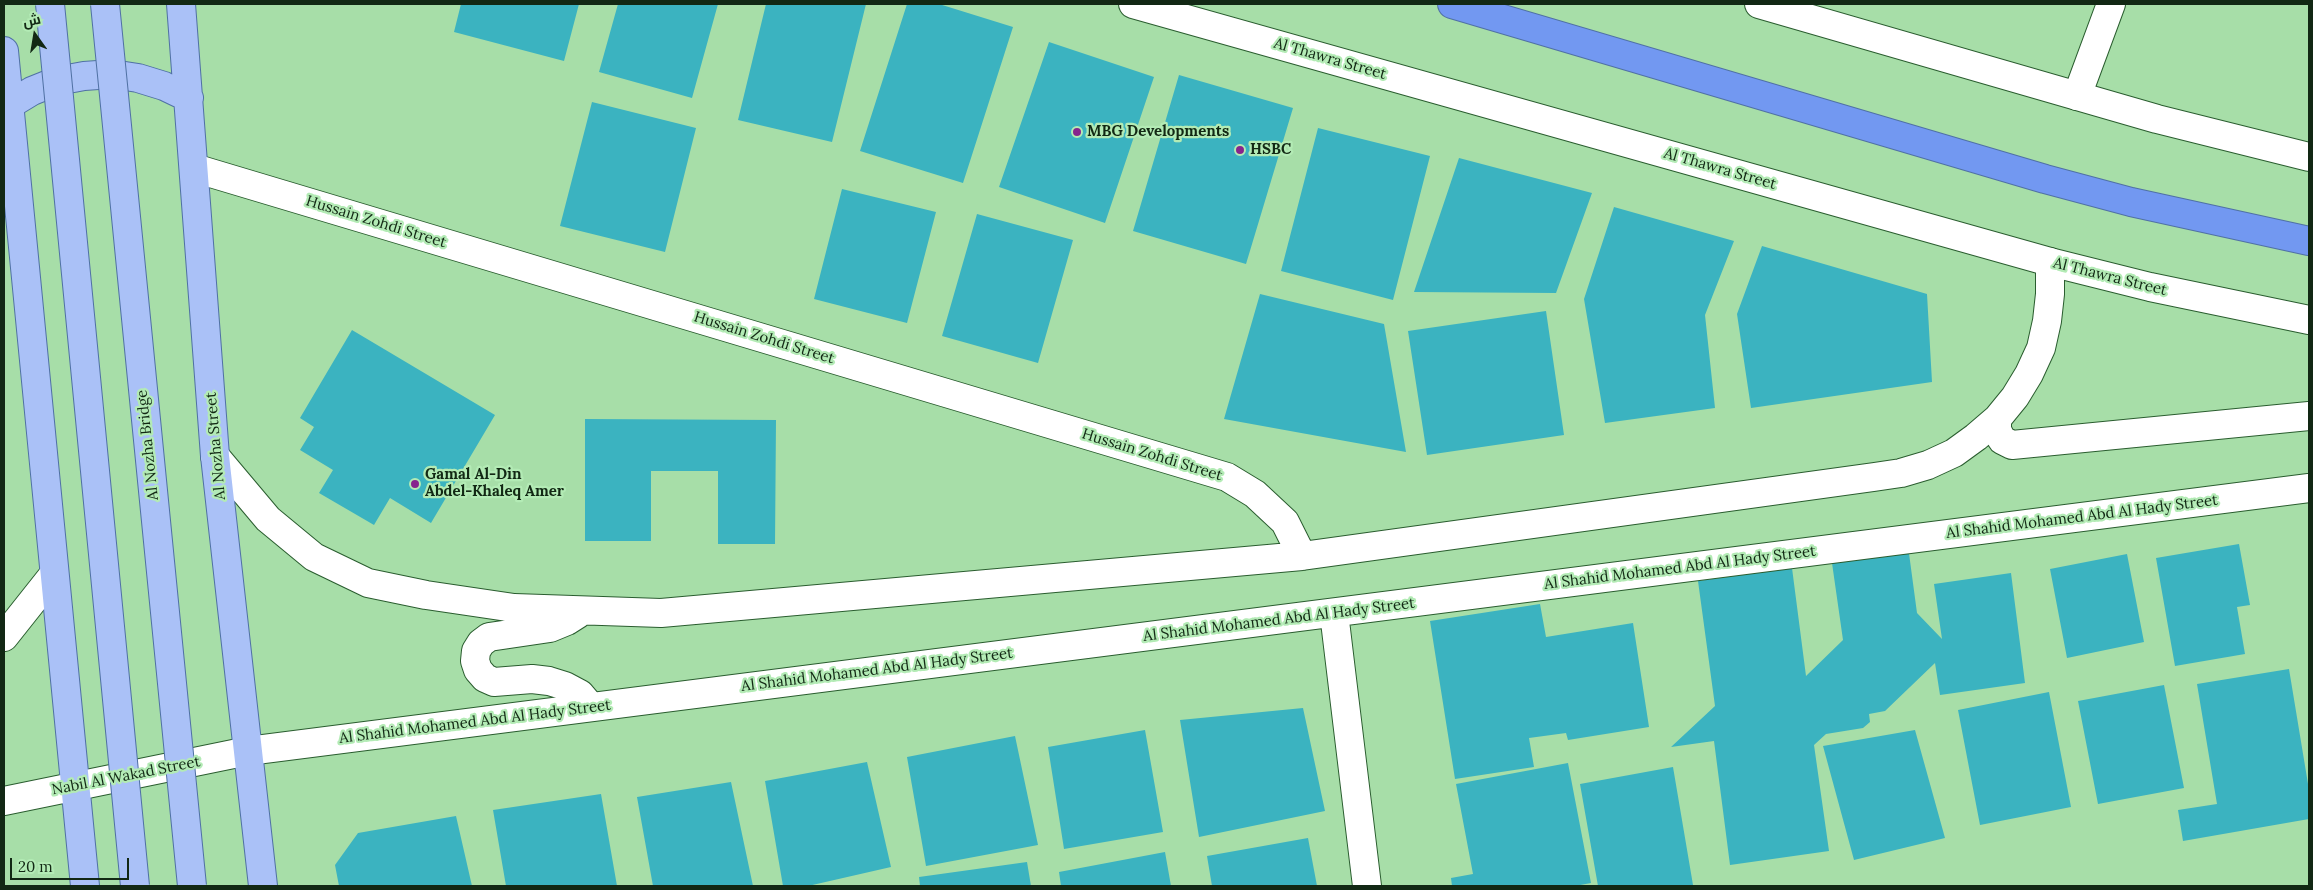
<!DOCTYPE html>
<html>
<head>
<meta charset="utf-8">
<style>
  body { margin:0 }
  #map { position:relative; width:2313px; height:890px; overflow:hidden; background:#a7dea8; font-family:Lora,Cairo,serif }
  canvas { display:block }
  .frame { position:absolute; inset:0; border:5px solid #122814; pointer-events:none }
  .north { position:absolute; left:10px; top:10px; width:50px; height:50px; -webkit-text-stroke:4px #b3ebb5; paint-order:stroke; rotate:347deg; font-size:14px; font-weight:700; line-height:20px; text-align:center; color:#122814 }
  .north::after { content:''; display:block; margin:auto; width:18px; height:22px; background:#122814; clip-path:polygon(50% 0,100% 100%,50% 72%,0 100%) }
  .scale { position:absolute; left:10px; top:858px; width:119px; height:22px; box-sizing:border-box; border:2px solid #122814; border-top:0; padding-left:6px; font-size:15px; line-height:18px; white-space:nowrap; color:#122814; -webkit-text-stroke:4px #b3ebb5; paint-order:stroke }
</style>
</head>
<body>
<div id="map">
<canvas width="2313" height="890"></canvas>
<div class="frame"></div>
<div class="north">ش</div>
<div class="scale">20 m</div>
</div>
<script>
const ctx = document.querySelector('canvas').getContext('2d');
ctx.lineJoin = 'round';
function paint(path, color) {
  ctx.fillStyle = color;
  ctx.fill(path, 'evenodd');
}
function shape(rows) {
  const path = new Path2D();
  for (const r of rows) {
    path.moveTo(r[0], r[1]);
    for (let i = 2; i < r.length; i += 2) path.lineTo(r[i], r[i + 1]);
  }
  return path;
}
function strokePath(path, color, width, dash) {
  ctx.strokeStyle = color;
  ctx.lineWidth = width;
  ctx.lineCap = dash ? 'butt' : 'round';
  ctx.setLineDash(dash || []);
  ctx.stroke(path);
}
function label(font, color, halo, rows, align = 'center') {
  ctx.font = font + ' Lora,serif';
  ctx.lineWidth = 4.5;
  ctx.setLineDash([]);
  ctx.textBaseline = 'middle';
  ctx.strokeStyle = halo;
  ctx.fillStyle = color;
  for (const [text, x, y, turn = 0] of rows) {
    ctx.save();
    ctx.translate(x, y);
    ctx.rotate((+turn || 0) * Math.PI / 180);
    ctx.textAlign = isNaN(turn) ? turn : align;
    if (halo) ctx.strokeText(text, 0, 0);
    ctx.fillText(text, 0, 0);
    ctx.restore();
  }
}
const building = shape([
  [461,4,579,4,564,61,454,32],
  [618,4,718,4,692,98,599,72],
  [766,4,866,4,832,142,738,120],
  [907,4,939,4,1013,27,963,183,860,151],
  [1049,42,1154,77,1105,223,999,187],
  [1179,75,1293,108,1246,264,1133,231],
  [592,102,696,128,665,252,560,226],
  [1318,128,1430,156,1393,300,1281,271],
  [1459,158,1592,193,1556,293,1414,292],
  [842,189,936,212,907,323,814,299],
  [1614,207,1734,241,1705,315,1715,408,1605,423,1584,299],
  [977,214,1073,240,1038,363,942,336],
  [1762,246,1927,294,1932,382,1751,408,1737,314],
  [1260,294,1384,324,1406,452,1224,419],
  [1546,311,1564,435,1427,455,1408,331],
  [352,330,495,415,431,523,390,498,374,525,319,493,333,470,300,450,314,427,300,418],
  [585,419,776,420,775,544,718,544,718,471,651,471,651,541,585,541],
  [2239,544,2250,605,2237,607,2245,654,2175,666,2156,558],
  [1908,546,1917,613,1942,639,1934,584,2011,573,2025,683,1940,695,1935,663,1885,711,1869,714,1870,722,1863,728,1826,734,1814,745,1829,851,1730,865,1714,741,1671,747,1715,706,1698,581,1792,568,1806,676,1843,640,1831,556],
  [2127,554,2144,642,2067,658,2050,569],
  [1540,604,1546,637,1633,623,1649,727,1568,740,1566,733,1529,738,1534,767,1455,779,1430,621],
  [2289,669,2309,790,2309,819,2183,841,2178,810,2217,804,2197,684],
  [2164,685,2184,788,2098,804,2078,701],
  [2049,692,2071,807,1980,825,1958,710],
  [1303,708,1325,811,1199,837,1180,720],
  [1145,730,1163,832,1064,849,1048,747],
  [1915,730,1945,838,1854,860,1823,746],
  [1015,736,1038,845,926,866,907,757],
  [867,762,891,867,808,886,783,886,765,781],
  [1568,763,1591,883,1575,886,1452,886,1451,878,1473,874,1456,784],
  [1673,767,1693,885,1598,886,1580,784],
  [731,782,753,886,653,886,637,797],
  [601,794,617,886,506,886,493,810],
  [456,816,472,886,339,886,335,865,358,833],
  [1308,838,1317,886,1212,886,1207,856],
  [1165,852,1171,886,1061,886,1059,872],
  [1027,862,1031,886,920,886,919,877]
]);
const street = shape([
  [2077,96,2111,4],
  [194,168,1227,477,1255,494,1285,522,1302,556],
  [1997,419,1997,430,2002,440,2012,445,2309,416],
  [215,456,268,519,314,557,368,583,426,595,514,608,661,613,1302,556,1874,477,1901,473,1928,465,1954,453,1976,437,1997,419,2015,397,2029,374,2041,348,2047,321,2050,294,2050,262],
  [1334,613,1367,886],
  [578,614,567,621,550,628,489,637,481,643,476,651,475,661,478,670,485,678,494,682,532,679,549,681,565,686,580,694,591,707],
  [248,751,2309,488]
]);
const secondary = shape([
  [1133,4,2050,262,2150,287,2309,320],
  [1759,4,2157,119,2309,157],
  [4,637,54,574],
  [4,801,248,751]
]);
const primary = shape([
  [181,4,215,456,263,886],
  [4,51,85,886],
  [9,105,32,91,57,81,84,76,112,74,138,78,164,86,189,98]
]);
const highway = shape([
  [1452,4,2045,179,2131,202,2309,241]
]);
const primaryBridge = shape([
  [50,4,135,886],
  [105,4,192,886]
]);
const markers = [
  [1077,132,5,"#87248d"],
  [1240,150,5,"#87248d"],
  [415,484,5,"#87248d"]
];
const streetNames = [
  ["Al Thawra Street",1330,59,16],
  ["Al Thawra Street",1720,169,16],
  ["Hussain Zohdi Street",376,222,17],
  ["Al Thawra Street",2110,277,14],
  ["Hussain Zohdi Street",764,338,17],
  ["Al Nozha Bridge",148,445,-96],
  ["Al Nozha Street",216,446,-95],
  ["Hussain Zohdi Street",1152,455,17],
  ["Al Shahid Mohamed Abd Al Hady Street",2082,517,-7],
  ["Al Shahid Mohamed Abd Al Hady Street",1680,568,-7],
  ["Al Shahid Mohamed Abd Al Hady Street",1279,620,-7],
  ["Al Shahid Mohamed Abd Al Hady Street",877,670,-7],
  ["Al Shahid Mohamed Abd Al Hady Street",475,722,-7],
  ["Nabil Al Wakad Street",126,776,-11]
];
const poiNames = [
  ["MBG Developments",1087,132],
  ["HSBC",1250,150],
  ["Gamal Al-Din",425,475],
  ["Abdel-Khaleq Amer",425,492]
];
paint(building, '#3bb3c0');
strokePath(street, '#2a5d2f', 30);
strokePath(secondary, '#2a5d2f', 30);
strokePath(primary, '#5071a4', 30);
strokePath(highway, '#5071a4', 30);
strokePath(street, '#fff', 28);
strokePath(secondary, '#fff', 28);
strokePath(primary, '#aac1f7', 28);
strokePath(highway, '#7298f1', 28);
strokePath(primaryBridge, '#5071a4', 30, []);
strokePath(primaryBridge, '#aac1f7', 28);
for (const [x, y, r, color] of markers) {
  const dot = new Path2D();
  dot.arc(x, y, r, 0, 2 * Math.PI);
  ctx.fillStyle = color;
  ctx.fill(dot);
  strokePath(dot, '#b3ebb5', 2);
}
label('15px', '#122814', '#b3ebb5', streetNames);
label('bold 15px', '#122814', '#b3ebb5', poiNames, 'left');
</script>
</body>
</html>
